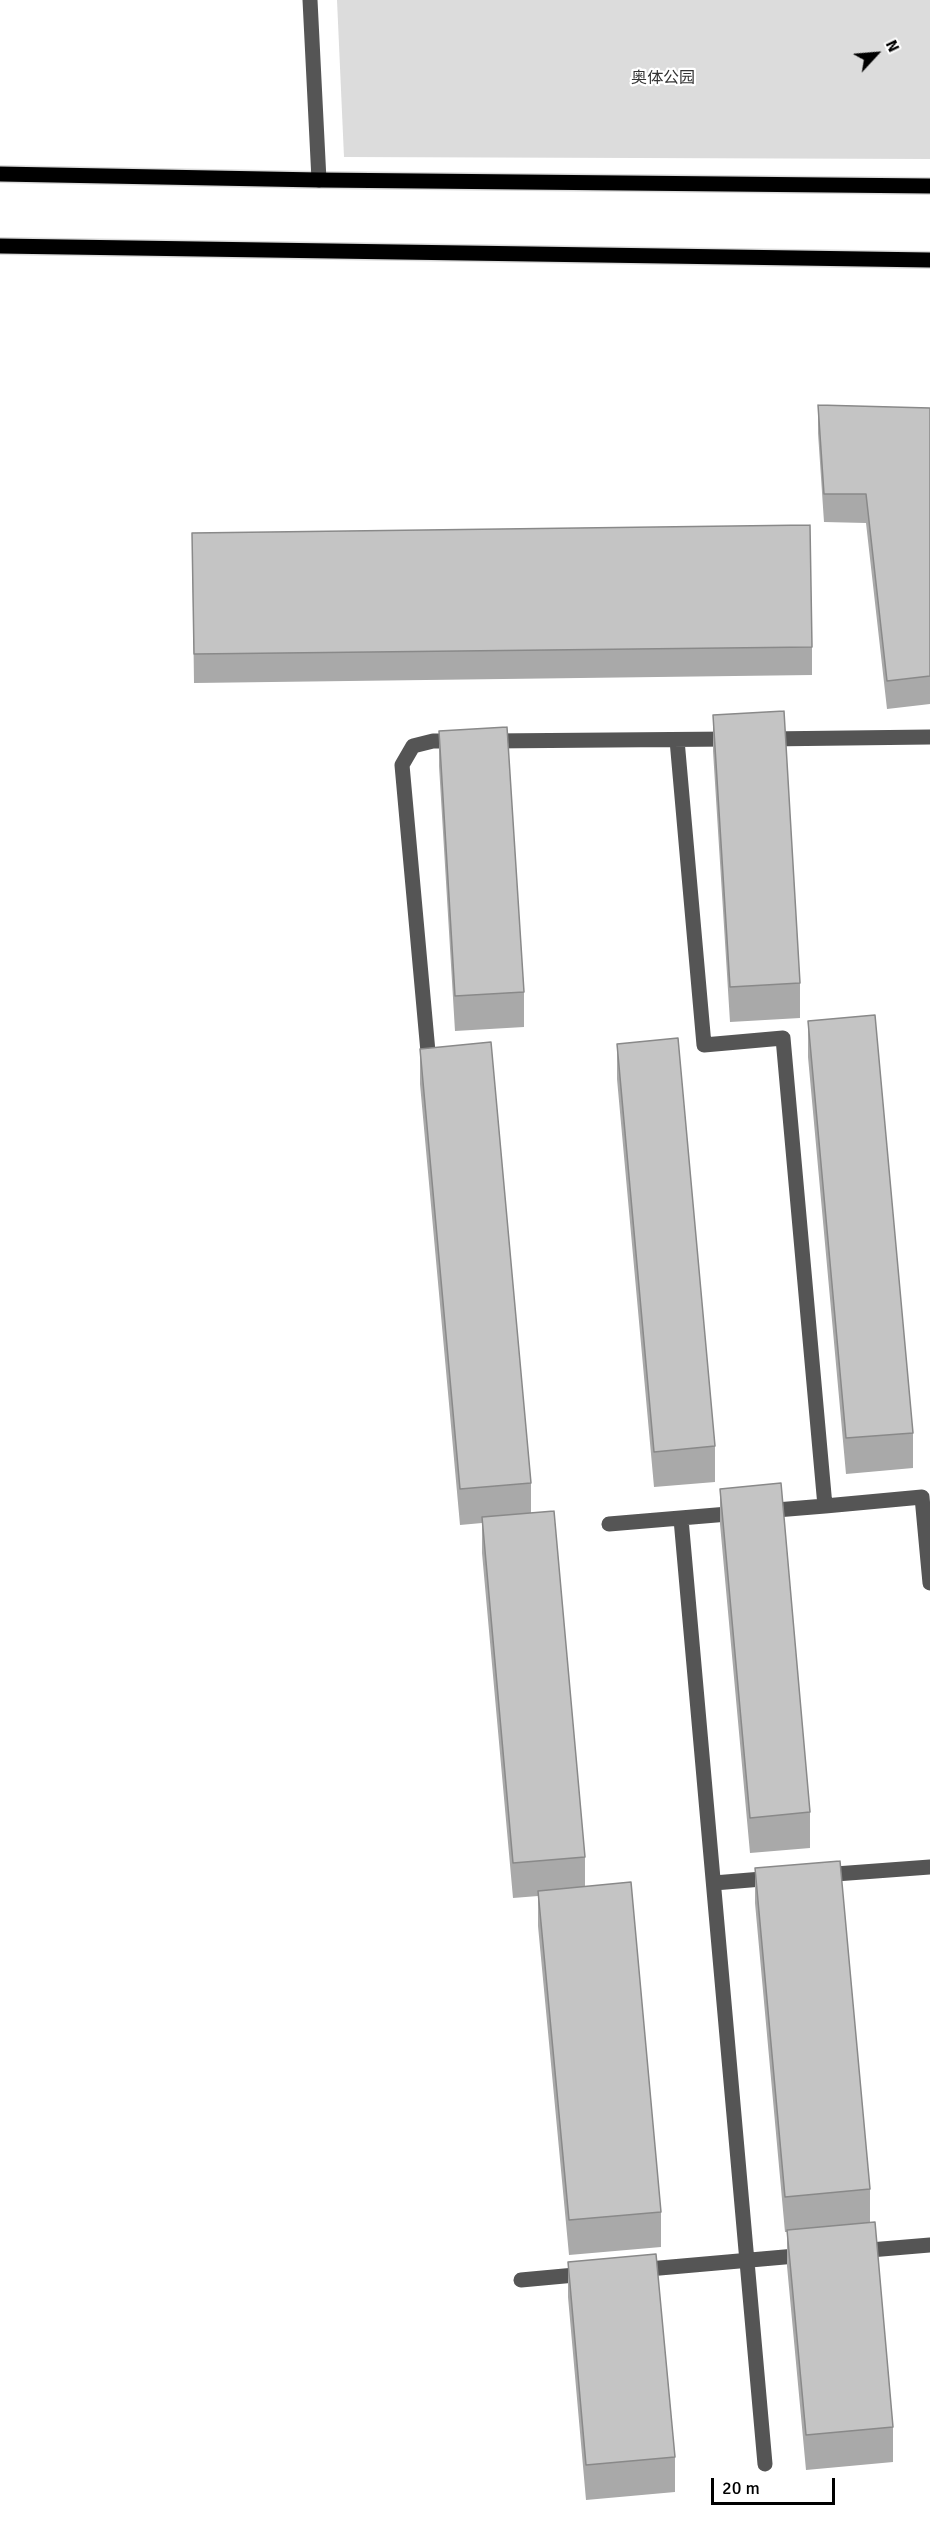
<!DOCTYPE html>
<html>
<head>
<meta charset="utf-8">
<style>
  body { margin:0 }
  #map { position:relative; width:930px; height:2529px; overflow:hidden; background:#fff; font-family:Signika,sans-serif }
  canvas { display:block }
  .north { position:absolute; left:846px; top:24px; width:60px; height:60px; -webkit-text-stroke:4px #fff; paint-order:stroke; rotate:64deg; font-size:16px; font-weight:700; line-height:24px; text-align:center; color:#000 }
  .north::after { content:''; display:block; margin:auto; width:21px; height:27px; background:#000; clip-path:polygon(50% 0,100% 100%,50% 72%,0 100%) }
  .scale { position:absolute; left:711px; top:2478px; width:124px; height:27px; box-sizing:border-box; border:3px solid #000; border-top:0; padding-left:8px; font-size:18px; line-height:21px; white-space:nowrap; color:#000; -webkit-text-stroke:4px #fff; paint-order:stroke }
</style>
</head>
<body>
<div id="map">
<canvas width="930" height="2529"></canvas>
<div class="north">N</div>
<div class="scale">20 m</div>
</div>
<script>
const ctx = document.querySelector('canvas').getContext('2d');
ctx.lineJoin = 'round';
function paint(path, color) {
  ctx.fillStyle = color;
  ctx.fill(path, 'evenodd');
}
function shape(rows) {
  const path = new Path2D();
  for (const r of rows) {
    path.moveTo(r[0], r[1]);
    for (let i = 2; i < r.length; i += 2) path.lineTo(r[i], r[i + 1]);
  }
  return path;
}
function strokePath(path, color, width, dash) {
  ctx.strokeStyle = color;
  ctx.lineWidth = width;
  ctx.lineCap = dash ? 'butt' : 'round';
  ctx.setLineDash(dash || []);
  ctx.stroke(path);
}
function label(font, color, halo, rows, align = 'center') {
  ctx.font = font + ' Signika,"Noto Sans SC",sans-serif';
  ctx.lineWidth = 4.5;
  ctx.setLineDash([]);
  ctx.textBaseline = 'middle';
  ctx.strokeStyle = halo;
  ctx.fillStyle = color;
  for (const [text, x, y, turn = 0] of rows) {
    ctx.save();
    ctx.translate(x, y);
    ctx.rotate((+turn || 0) * Math.PI / 180);
    ctx.textAlign = isNaN(turn) ? turn : align;
    if (halo) ctx.strokeText(text, 0, 0);
    ctx.fillText(text, 0, 0);
    ctx.restore();
  }
}
const green = shape([
  [337,0,930,0,930,159,344,157]
]);
const minor = shape([
  [310,0,319,180],
  [765,739,930,737],
  [677,740,704,1045,783,1038,825,1506,764,1511],
  [489,741,732,739],
  [429,1063,402,765,413,746,433,741,459,741],
  [825,1506,922,1497,930,1583],
  [681,1519,765,2464],
  [609,1524,740,1513],
  [822,1875,930,1867],
  [714,1883,774,1878],
  [858,2251,930,2245],
  [637,2270,807,2255],
  [521,2280,586,2274]
]);
const major = shape([
  [0,174,319,180,930,186],
  [0,246,930,260]
]);
const wall = shape([
  [818,405,930,408,930,704,887,709,866,523,824,522,818,433],
  [192,533,812,647,812,675,194,683],
  [713,715,800,983,800,1018,730,1022,713,751],
  [439,731,524,992,524,1027,455,1031,439,766],
  [808,1021,913,1433,913,1468,846,1474,808,1057],
  [617,1044,715,1446,715,1482,654,1487,617,1079],
  [420,1049,531,1483,531,1513,585,1857,585,1886,661,2212,661,2247,569,2255,538,1926,538,1896,513,1898,482,1553,482,1523,460,1525,420,1084],
  [720,1489,810,1812,810,1848,750,1853,720,1524],
  [755,1868,870,2189,870,2223,893,2427,893,2462,806,2470,787,2266,787,2232,785,2232,755,1903],
  [568,2262,675,2457,675,2492,586,2500,568,2297]
]);
const building = shape([
  [818,405,930,408,930,676,887,681,866,494,824,494,818,405],
  [810,525,812,647,194,654,192,533,810,525],
  [784,711,800,983,730,987,713,715,784,711],
  [507,727,524,992,455,996,439,731,507,727],
  [875,1015,913,1433,846,1438,808,1021,875,1015],
  [678,1038,715,1446,654,1452,617,1044,678,1038],
  [491,1042,531,1483,460,1489,420,1049,491,1042],
  [781,1483,810,1812,750,1818,720,1489,781,1483],
  [554,1511,585,1857,513,1863,482,1517,554,1511],
  [840,1861,870,2189,785,2197,755,1868,840,1861],
  [631,1882,661,2212,569,2220,538,1891,631,1882],
  [875,2222,893,2427,806,2435,787,2230,875,2222],
  [656,2254,675,2457,586,2465,568,2262,656,2254]
]);
const parkNames = [
  ["奥体公园",663,79]
];
paint(green, '#dcdcdc');
strokePath(major, '#dbdbdb', 18);
strokePath(minor, '#555', 15);
strokePath(major, '#000', 15);
paint(wall, '#a9a9a9');
paint(building, '#c4c4c4');
strokePath(building, '#898989', 1.5);
label('16px', '#333', '#fff', parkNames);
</script>
</body>
</html>
